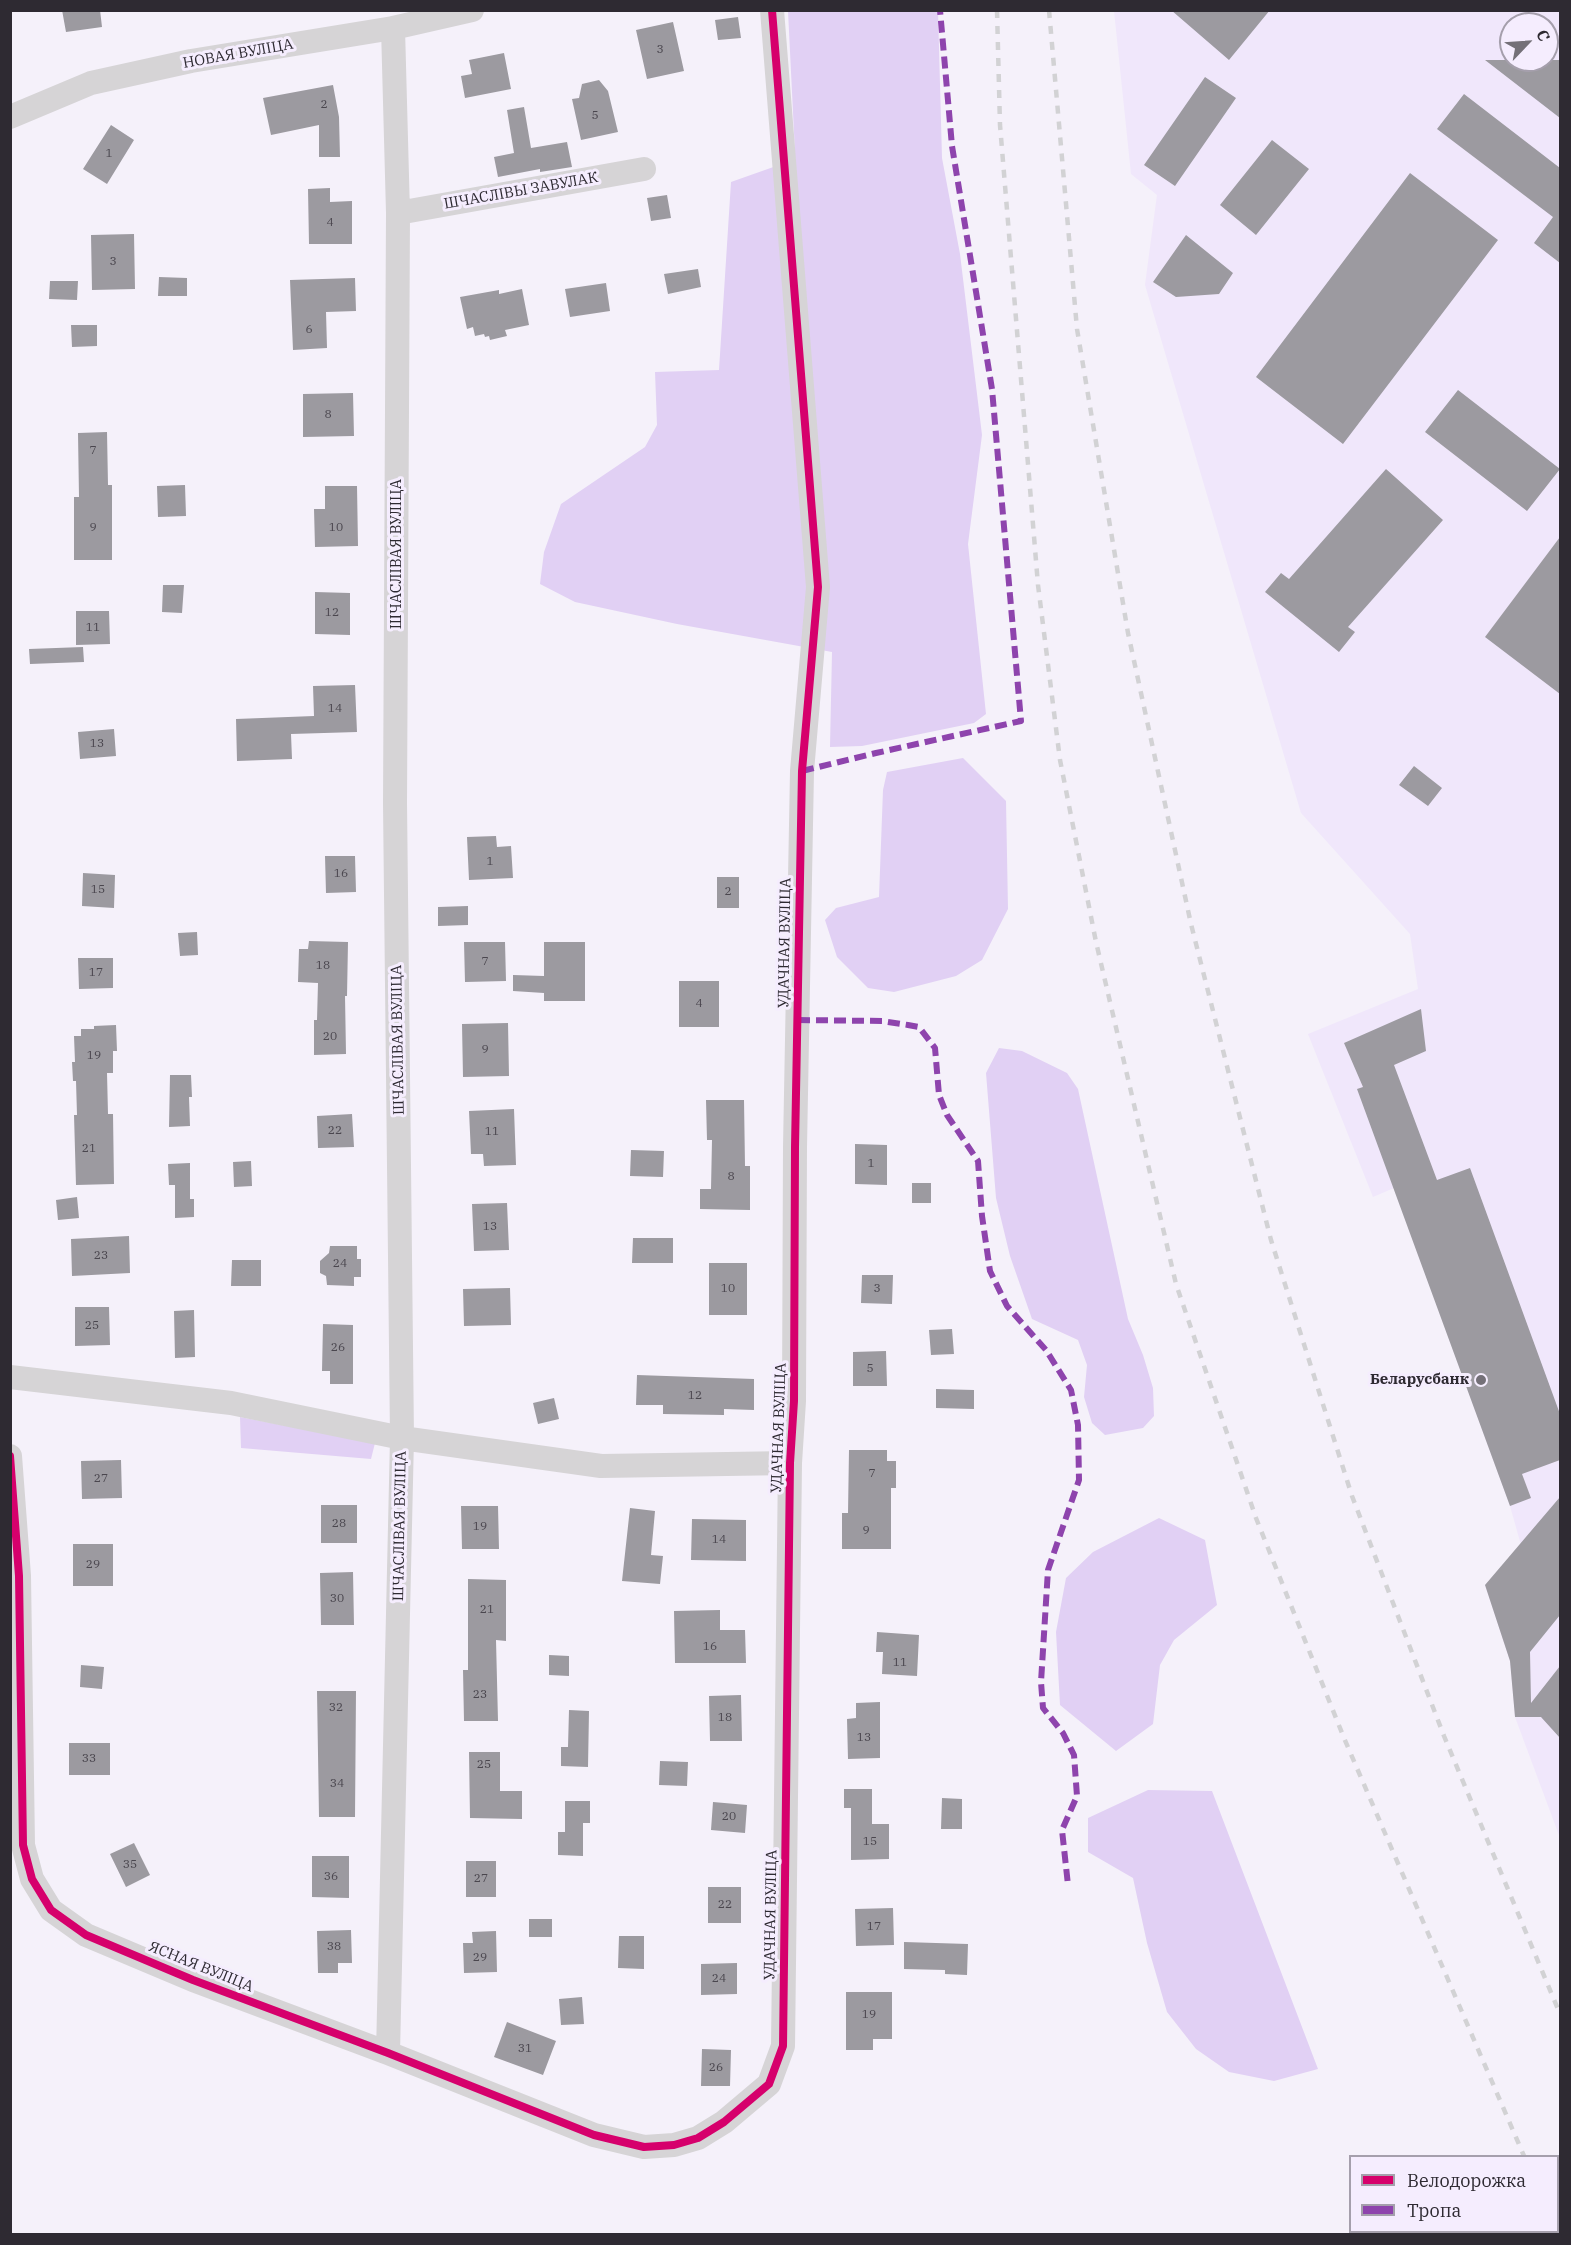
<!DOCTYPE html>
<html>
<head>
<meta charset="utf-8">
<style>
  body { margin:0 }
  #map { position:relative; width:1571px; height:2245px; overflow:hidden; background:#f5f1fa; font-family:"IBM Plex Serif",serif }
  canvas { display:block }
  .frame { position:absolute; inset:0; border:12px solid #2e2a32; pointer-events:none }
  .legend { position:absolute; left:1349px; top:2155px; width:210px; height:78px; box-sizing:border-box; background:#f5edfe; border:2px solid #a59fac; margin:0; padding:8px 10px; list-style:none; font-size:18px; color:#2e2a32 }
  .legend li { display:flex; align-items:center; gap:12px; height:30px }
  .legend b { width:30px; border:2px solid #a59fac }
  .north { position:absolute; left:1499px; top:12px; width:60px; height:60px; box-sizing:border-box; background:#f5edfe; border:2px solid #a59fac; border-radius:50%; rotate:65deg; font-size:16px; font-weight:700; line-height:24px; text-align:center; color:#2e2a32 }
  .north::after { content:''; display:block; margin:auto; width:21px; height:27px; background:#747078; clip-path:polygon(50% 0,100% 100%,50% 72%,0 100%) }
</style>
</head>
<body>
<div id="map">
<canvas width="1571" height="2245"></canvas>
<div class="frame"></div>
<ul class="legend">
<li><b style="height:8px;background:#d6006c"></b>Велодорожка</li>
<li><b style="height:8px;background:#8e44ad"></b>Тропа</li>
</ul>
<div class="north">С</div>
</div>
<script>
const ctx = document.querySelector('canvas').getContext('2d');
ctx.lineJoin = 'round';
function paint(path, color) {
  ctx.fillStyle = color;
  ctx.fill(path, 'evenodd');
}
function shape(rows) {
  const path = new Path2D();
  for (const r of rows) {
    path.moveTo(r[0], r[1]);
    for (let i = 2; i < r.length; i += 2) path.lineTo(r[i], r[i + 1]);
  }
  return path;
}
function strokePath(path, color, width, dash) {
  ctx.strokeStyle = color;
  ctx.lineWidth = width;
  ctx.lineCap = dash ? 'butt' : 'round';
  ctx.setLineDash(dash || []);
  ctx.stroke(path);
}
function label(font, color, halo, rows, align = 'center') {
  ctx.font = font + ' "IBM Plex Serif",serif';
  ctx.lineWidth = 6;
  ctx.setLineDash([]);
  ctx.textBaseline = 'middle';
  ctx.strokeStyle = halo;
  ctx.fillStyle = color;
  for (const [text, x, y, turn = 0] of rows) {
    ctx.save();
    ctx.translate(x, y);
    ctx.rotate((+turn || 0) * Math.PI / 180);
    ctx.textAlign = isNaN(turn) ? turn : align;
    if (halo) ctx.strokeText(text, 0, 0);
    ctx.fillText(text, 0, 0);
    ctx.restore();
  }
}
const built = shape([
  [1114,11,1560,11,1560,1838,1515,1717,1510,1661,1485,1585,1521,1545,1510,1506,1394,1188,1373,1197,1308,1034,1418,989,1410,934,1301,813,1145,285,1157,195,1131,174],
  [1511,24,1547,24,1547,60,1511,60]
]);
const green = shape([
  [788,11,938,11,942,158,960,254,982,435,968,544,986,714,974,723,862,746,830,747,832,652,677,624,575,602,540,584,544,552,561,504,645,447,657,425,655,372,719,370,731,182,779,165,795,153],
  [963,758,1006,801,1008,909,982,960,956,976,894,992,868,988,837,957,825,920,836,908,879,897,883,790,887,772],
  [999,1048,1022,1051,1067,1073,1078,1089,1128,1319,1143,1355,1153,1388,1154,1416,1143,1428,1105,1435,1092,1423,1084,1397,1087,1365,1078,1340,1032,1319,1010,1256,996,1198,986,1073],
  [240,1417,375,1443,371,1459,241,1448],
  [1159,1518,1205,1540,1217,1605,1174,1640,1160,1665,1153,1724,1116,1751,1060,1705,1056,1632,1066,1578,1093,1552],
  [1148,1790,1212,1791,1318,2069,1274,2081,1229,2072,1196,2049,1167,2012,1147,1943,1133,1878,1088,1852,1088,1818]
]);
const building = shape([
  [62,10,100,10,102,27,66,32],
  [1171,10,1270,10,1229,60],
  [738,17,741,38,718,40,715,20],
  [673,22,684,71,647,79,636,30],
  [504,53,511,89,465,98,461,76,472,74,469,60],
  [1485,60,1560,60,1560,118],
  [1205,77,1236,98,1175,186,1144,165],
  [599,80,608,91,618,132,581,140,572,99,579,98,582,84],
  [333,85,339,117,340,157,319,157,319,125,271,135,263,98],
  [1464,94,1560,168,1560,263,1534,243,1553,217,1437,129],
  [524,107,531,148,567,142,572,167,540,172,540,169,498,177,494,157,514,153,507,110],
  [111,125,134,140,107,184,83,169],
  [1272,140,1309,169,1256,235,1220,205],
  [1410,173,1498,240,1343,444,1256,377],
  [330,188,330,202,352,201,352,244,309,244,308,189],
  [667,195,671,218,651,221,647,198],
  [134,234,135,289,92,290,91,235],
  [1186,235,1233,273,1219,294,1176,297,1153,282],
  [698,269,701,287,668,294,664,274],
  [159,277,187,278,187,296,158,296],
  [355,278,356,311,326,312,327,348,293,350,290,280],
  [50,281,78,281,77,300,49,299],
  [606,283,610,311,570,317,565,289],
  [522,289,529,325,505,330,507,336,490,340,489,336,485,337,484,334,475,336,473,327,467,329,460,297,499,290,499,294],
  [71,325,97,325,97,346,72,347],
  [1458,390,1560,469,1527,511,1425,432],
  [353,393,354,436,303,437,303,394],
  [107,432,108,485,112,485,112,560,74,560,74,497,79,497,78,433],
  [1386,469,1443,520,1348,627,1355,632,1339,652,1265,592,1281,573,1289,579],
  [185,485,186,516,158,517,157,486],
  [325,486,357,486,358,546,315,547,314,509,325,509],
  [1560,537,1560,694,1485,637],
  [163,585,184,585,182,613,162,612],
  [315,592,350,593,350,635,315,634],
  [76,611,109,611,110,644,76,645],
  [83,647,84,662,30,664,29,649],
  [355,685,357,732,291,734,292,759,237,761,236,719,314,716,313,686],
  [114,729,116,756,80,759,78,732],
  [1414,766,1442,788,1428,806,1399,785],
  [496,836,497,847,511,846,513,878,469,880,467,837],
  [325,856,355,856,356,892,326,893],
  [83,873,115,875,114,908,82,906],
  [717,877,739,877,739,908,717,908],
  [468,906,468,925,438,926,438,907],
  [197,932,198,955,180,956,178,933],
  [309,941,348,942,347,996,345,996,346,1054,314,1055,314,1020,317,1020,318,983,298,982,299,949,308,949],
  [464,942,505,942,506,981,465,982],
  [544,942,585,942,585,1001,544,1001,544,993,513,991,513,975,544,976],
  [78,958,113,958,113,988,79,989],
  [679,981,719,981,719,1027,679,1027],
  [1421,1009,1426,1051,1394,1065,1437,1180,1470,1168,1560,1414,1560,1460,1522,1474,1531,1498,1510,1506,1357,1089,1363,1087,1344,1043],
  [508,1023,509,1076,463,1077,462,1024],
  [116,1025,117,1051,113,1051,113,1073,107,1073,108,1114,113,1114,114,1184,76,1185,74,1115,77,1115,76,1081,73,1081,72,1062,75,1062,74,1036,81,1036,81,1029,94,1029,94,1026],
  [170,1075,191,1075,192,1097,189,1097,190,1126,169,1127],
  [706,1100,744,1100,745,1166,750,1166,750,1210,700,1209,700,1189,711,1189,712,1140,707,1140],
  [514,1109,516,1165,484,1166,483,1154,471,1154,469,1111],
  [352,1114,354,1147,318,1148,317,1116],
  [855,1144,887,1145,887,1185,855,1184],
  [631,1150,664,1151,663,1177,630,1176],
  [251,1161,252,1186,234,1187,233,1162],
  [190,1163,190,1199,194,1199,194,1217,175,1218,175,1185,169,1185,168,1164],
  [912,1183,931,1183,931,1203,912,1203],
  [77,1197,79,1218,58,1220,56,1200],
  [507,1203,509,1250,474,1251,472,1204],
  [129,1236,130,1273,72,1276,71,1239],
  [633,1238,673,1238,673,1263,632,1263],
  [330,1246,357,1246,357,1259,361,1259,361,1277,354,1277,354,1286,327,1285,326,1276,320,1273,320,1261,329,1253],
  [232,1260,261,1260,261,1286,231,1286],
  [709,1263,747,1263,747,1315,709,1315],
  [862,1275,893,1275,892,1304,861,1303],
  [510,1288,511,1325,464,1326,463,1289],
  [75,1307,109,1307,110,1345,75,1346],
  [194,1310,195,1357,175,1358,174,1311],
  [323,1324,353,1325,353,1384,330,1384,330,1371,322,1371],
  [952,1329,954,1354,931,1355,929,1330],
  [886,1351,887,1386,853,1386,853,1352],
  [637,1375,754,1379,754,1410,724,1409,724,1415,663,1414,663,1405,636,1405],
  [936,1389,974,1390,974,1409,936,1408],
  [554,1398,559,1419,538,1424,533,1403],
  [849,1450,887,1450,887,1461,896,1461,896,1488,891,1488,891,1549,842,1549,842,1513,848,1513],
  [121,1460,122,1498,82,1499,81,1461],
  [1560,1497,1560,1615,1530,1652,1531,1703,1560,1666,1560,1738,1541,1717,1515,1717,1510,1661,1485,1585],
  [321,1505,357,1505,357,1543,321,1543],
  [461,1506,498,1506,499,1549,462,1549],
  [630,1508,655,1511,651,1555,663,1556,660,1584,622,1581],
  [692,1519,746,1520,746,1561,691,1560],
  [73,1544,113,1544,113,1586,73,1586],
  [353,1572,354,1625,321,1625,320,1573],
  [468,1579,506,1580,506,1641,496,1640,498,1721,464,1721,463,1670,468,1670],
  [720,1610,720,1630,745,1630,746,1663,675,1663,674,1611],
  [877,1632,919,1635,917,1676,882,1674,883,1652,876,1652],
  [549,1655,569,1656,569,1676,549,1675],
  [81,1665,104,1667,102,1689,80,1687],
  [317,1691,356,1691,355,1817,319,1817],
  [741,1695,742,1741,710,1741,709,1696],
  [880,1702,880,1758,848,1759,847,1719,856,1718,856,1703],
  [569,1710,589,1711,588,1767,561,1766,561,1747,568,1747],
  [69,1743,110,1743,110,1775,69,1775],
  [469,1752,500,1752,500,1791,522,1791,522,1819,470,1818],
  [660,1761,688,1762,687,1786,659,1785],
  [844,1789,872,1789,872,1824,889,1824,889,1859,851,1860,851,1808,844,1808],
  [942,1798,962,1799,962,1829,941,1829],
  [565,1801,590,1801,590,1823,583,1823,583,1856,558,1855,558,1832,565,1832],
  [713,1802,747,1805,745,1833,711,1830],
  [134,1843,150,1875,126,1887,110,1854],
  [312,1856,349,1856,349,1898,312,1897],
  [466,1861,496,1861,496,1897,466,1897],
  [708,1887,741,1887,741,1923,708,1923],
  [893,1908,894,1945,856,1946,855,1909],
  [529,1919,552,1919,552,1937,529,1937],
  [351,1930,352,1963,338,1963,338,1973,318,1973,317,1931],
  [496,1931,497,1972,464,1973,463,1943,473,1943,472,1932],
  [619,1936,644,1936,644,1969,618,1968],
  [904,1942,968,1944,967,1975,945,1974,945,1970,904,1969],
  [737,1963,737,1994,701,1995,701,1964],
  [846,1992,892,1992,892,2039,873,2039,873,2050,846,2050],
  [582,1997,584,2024,561,2025,559,1999],
  [507,2022,556,2041,543,2075,494,2057],
  [702,2049,731,2050,730,2086,701,2086]
]);
const street = shape([
  [10,117,91,83,191,61,393,28,472,10],
  [398,213,644,169],
  [10,1377,231,1403,402,1438,601,1466,790,1463],
  [10,1456,19,1576,23,1845,32,1879,51,1910,86,1935,193,1980,388,2053,594,2135,644,2147,674,2145,698,2138,724,2122,769,2084,783,2046,790,1463,794,1401,795,1147,802,771,818,587,772,10],
  [388,2053,402,1438,395,803,398,213,393,28]
]);
const rail = shape([
  [997,10,1000,125,1038,585,1060,760,1096,942,1176,1284,1256,1518,1344,1738,1524,2156],
  [1049,10,1077,329,1128,633,1191,924,1271,1240,1352,1496,1444,1736,1560,2014],
  [1557,2232,1558,2234]
]);
const quiet = shape([
  [802,771,876,753,1021,721,992,389,952,146,940,10],
  [798,1020,882,1021,908,1025,919,1027,935,1048,939,1095,947,1115,978,1161,982,1216,990,1271,1007,1306,1046,1350,1071,1390,1078,1425,1079,1480,1048,1570,1041,1682,1043,1708,1063,1733,1074,1755,1077,1796,1062,1830,1068,1885]
]);
const cycleway = shape([
  [10,1456,19,1576,23,1845,32,1879,51,1910,86,1935,193,1980,388,2053,594,2135,644,2147,674,2145,698,2138,724,2122,769,2084,783,2046,790,1463,794,1401,795,1147,802,771,818,587,772,10]
]);
const markers = [
  [1481,1380,6,"#747078"]
];
const numberNames = [
  ["3",660,50],
  ["2",324,105],
  ["5",595,116],
  ["1",109,154],
  ["4",330,223],
  ["3",113,262],
  ["6",309,330],
  ["8",328,415],
  ["7",93,451],
  ["9",93,528],
  ["10",336,528],
  ["12",332,613],
  ["11",93,628],
  ["14",335,709],
  ["13",97,744],
  ["1",490,862],
  ["16",341,874],
  ["15",98,890],
  ["2",728,892],
  ["7",485,962],
  ["18",323,966],
  ["17",96,973],
  ["4",699,1004],
  ["20",330,1037],
  ["9",485,1050],
  ["19",94,1056],
  ["22",335,1131],
  ["11",492,1132],
  ["21",89,1149],
  ["1",871,1164],
  ["8",731,1177],
  ["13",490,1227],
  ["23",101,1256],
  ["24",340,1264],
  ["10",728,1289],
  ["3",877,1289],
  ["25",92,1326],
  ["26",338,1348],
  ["5",870,1369],
  ["12",695,1396],
  ["7",872,1474],
  ["27",101,1479],
  ["28",339,1524],
  ["19",480,1527],
  ["9",866,1531],
  ["14",719,1540],
  ["29",93,1565],
  ["30",337,1599],
  ["21",487,1610],
  ["16",710,1647],
  ["11",900,1663],
  ["23",480,1695],
  ["32",336,1708],
  ["18",725,1718],
  ["13",864,1738],
  ["33",89,1759],
  ["25",484,1765],
  ["34",337,1784],
  ["20",729,1817],
  ["15",870,1842],
  ["35",130,1865],
  ["36",331,1877],
  ["27",481,1879],
  ["22",725,1905],
  ["17",874,1927],
  ["38",334,1947],
  ["29",480,1958],
  ["24",719,1979],
  ["19",869,2015],
  ["31",525,2049],
  ["26",716,2068]
];
const streetNames = [
  ["НОВАЯ ВУЛІЦА",238,54,-10],
  ["ШЧАСЛІВЫ ЗАВУЛАК",521,191,-10],
  ["ШЧАСЛІВАЯ ВУЛІЦА",397,554,-90],
  ["УДАЧНАЯ ВУЛІЦА",785,943,-89],
  ["ШЧАСЛІВАЯ ВУЛІЦА",398,1040,-91],
  ["УДАЧНАЯ ВУЛІЦА",779,1428,-88],
  ["ШЧАСЛІВАЯ ВУЛІЦА",400,1526,-89],
  ["УДАЧНАЯ ВУЛІЦА",771,1915,-89],
  ["ЯСНАЯ ВУЛІЦА",201,1967,22]
];
const poiNames = [
  ["Беларусбанк",1469,1380]
];
paint(built, '#f0e7fb');
paint(green, '#e1d0f4');
paint(building, '#9c9aa0');
strokePath(street, '#d6d4d6', 24);
strokePath(rail, '#d2d2d4', 4.5, [8, 8]);
strokePath(quiet, '#8e44ad', 6, [12, 6]);
strokePath(cycleway, '#d6006c', 8);
for (const [x, y, r, color] of markers) {
  const dot = new Path2D();
  dot.arc(x, y, r, 0, 2 * Math.PI);
  ctx.fillStyle = color;
  ctx.fill(dot);
  strokePath(dot, '#f5edfe', 2);
}
label('12px', '#4a464e', null, numberNames);
label('15px', '#2e2a32', '#f5edfe', streetNames);
label('bold 15px', '#2e2a32', '#f5edfe', poiNames, 'right');
</script>
</body>
</html>
